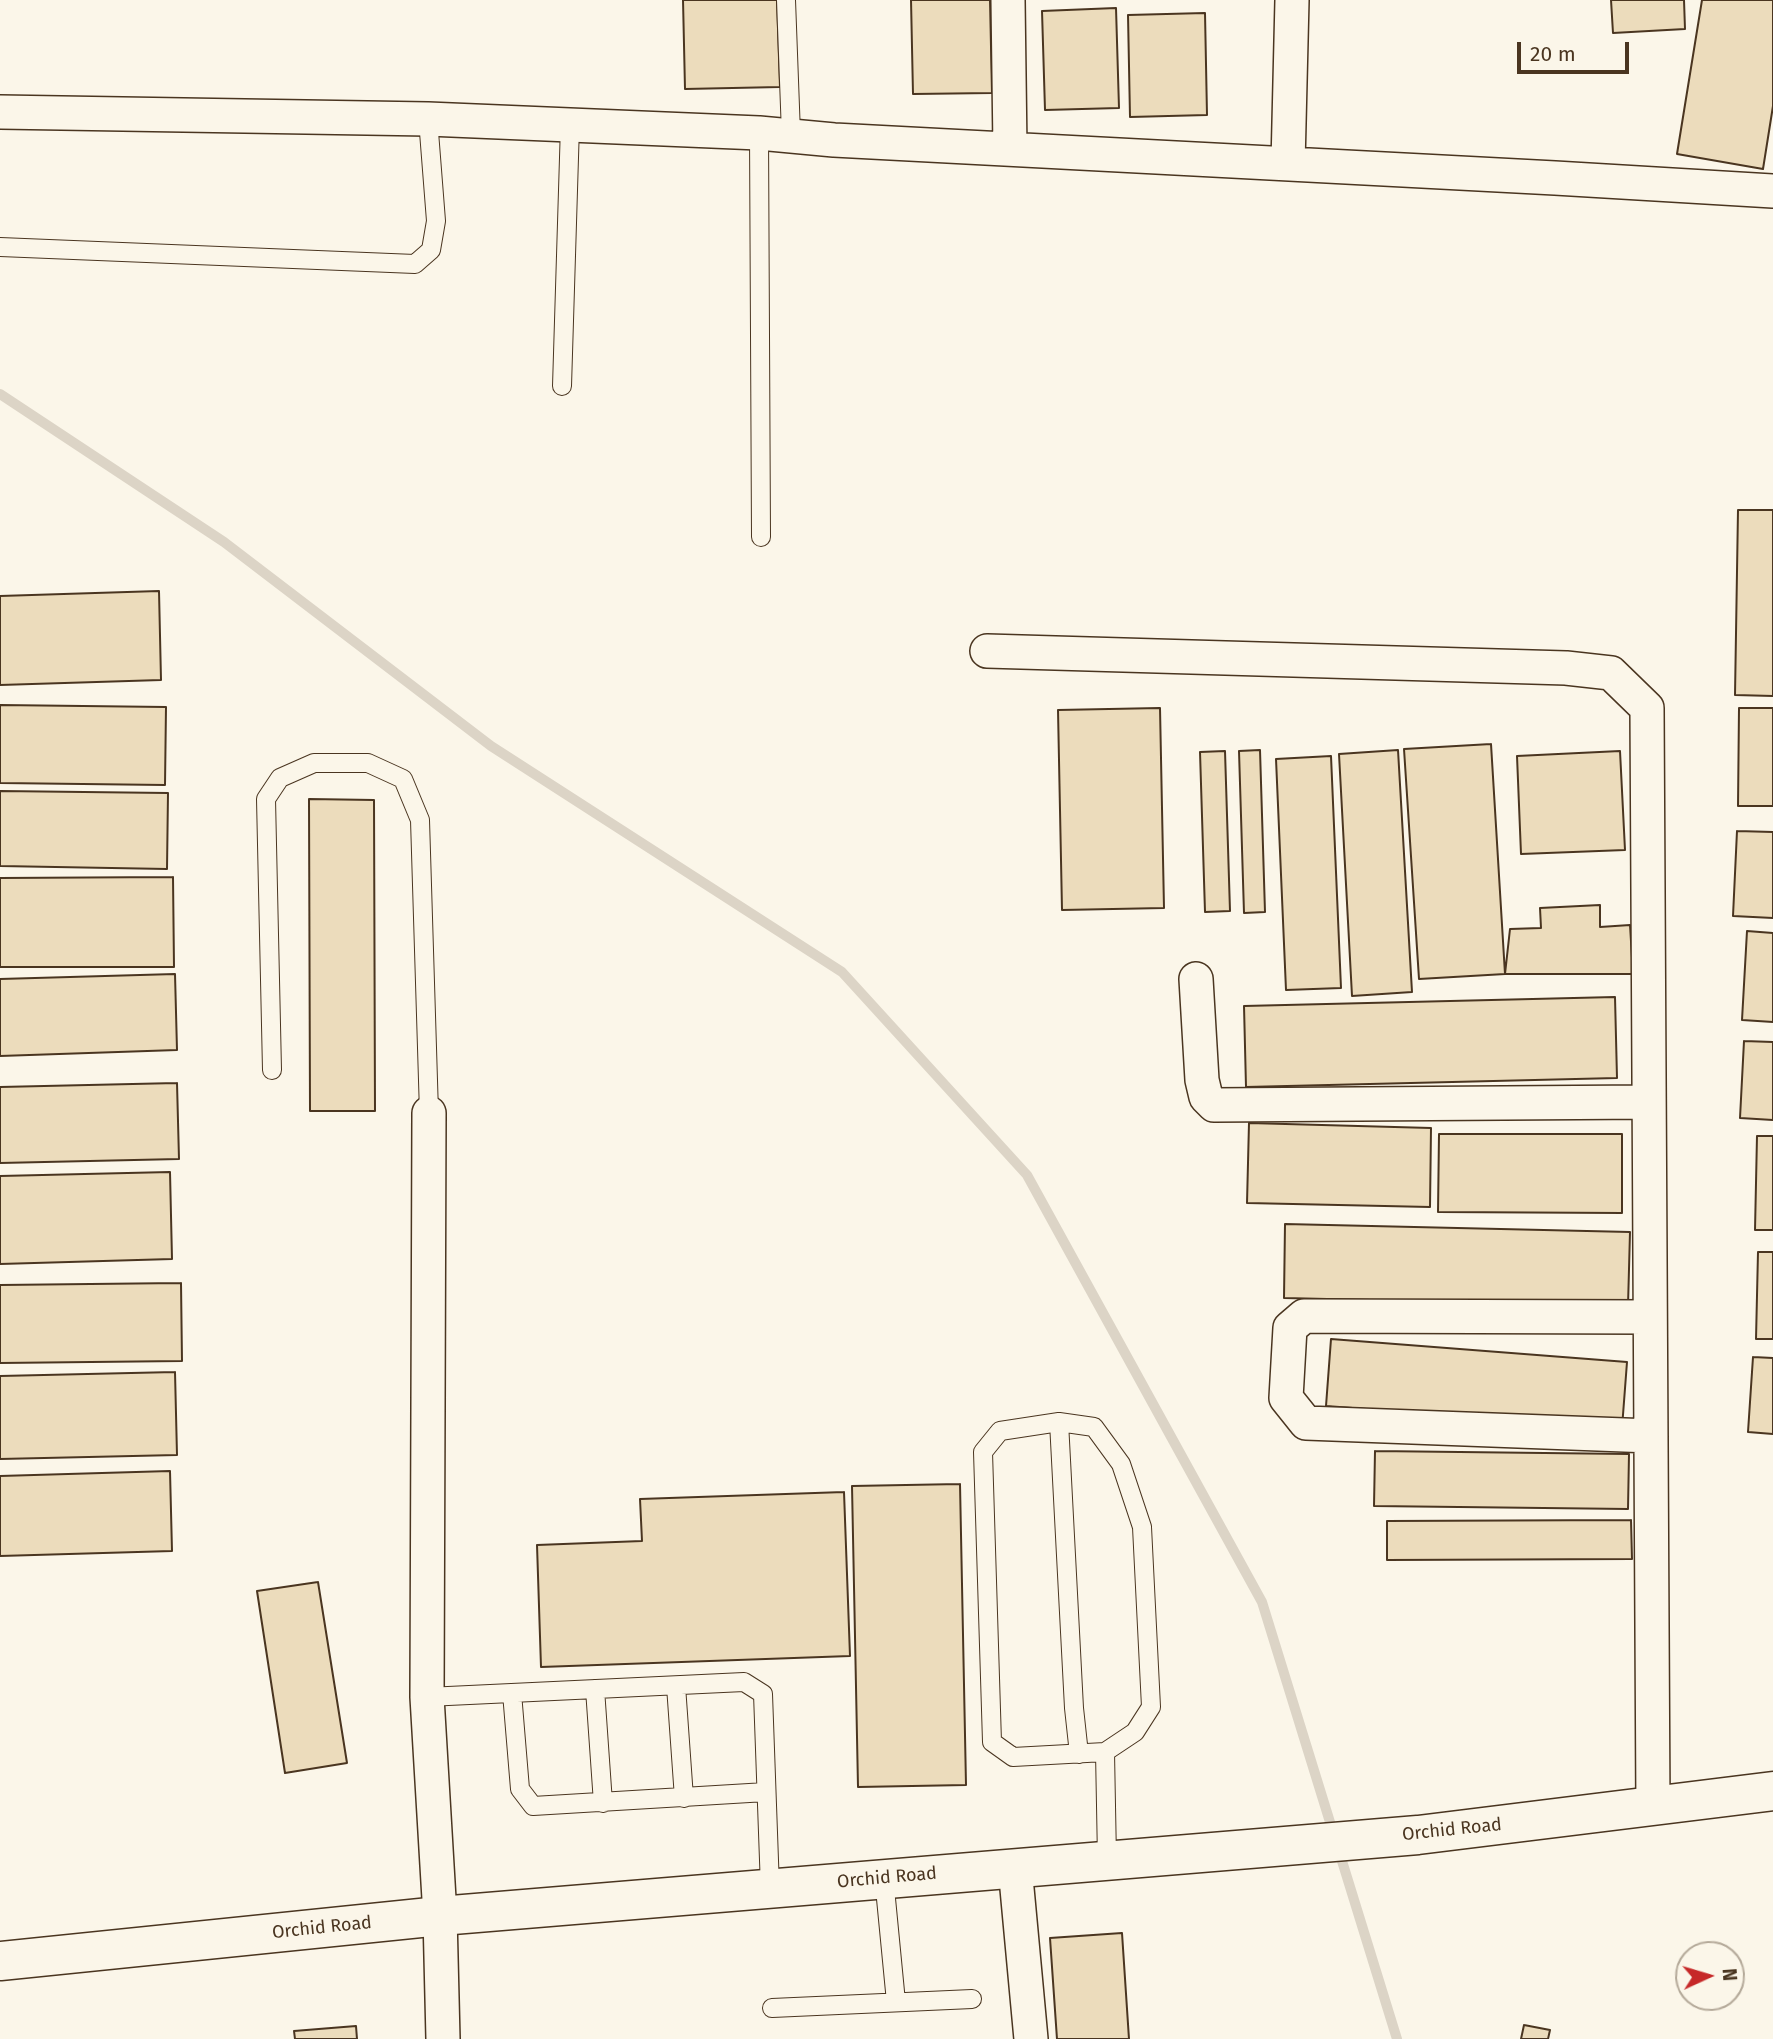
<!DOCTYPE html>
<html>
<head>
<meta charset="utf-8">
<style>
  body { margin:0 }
  #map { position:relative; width:1773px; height:2039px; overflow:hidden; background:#fbf6e9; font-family:"Fira Sans",sans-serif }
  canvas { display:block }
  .north { position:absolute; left:1675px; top:1941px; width:70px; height:70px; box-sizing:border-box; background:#fbf6e9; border:2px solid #b4a999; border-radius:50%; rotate:86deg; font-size:19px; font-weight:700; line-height:28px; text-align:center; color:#4a3520 }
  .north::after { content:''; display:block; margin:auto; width:24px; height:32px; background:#c62828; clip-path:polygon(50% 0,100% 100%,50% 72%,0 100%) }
  .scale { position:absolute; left:1517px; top:42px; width:112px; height:32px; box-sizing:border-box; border:4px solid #4a3520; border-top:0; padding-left:9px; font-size:21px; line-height:24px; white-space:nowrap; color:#4a3520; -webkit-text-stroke:5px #fbf6e9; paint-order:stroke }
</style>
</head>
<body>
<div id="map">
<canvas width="1773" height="2039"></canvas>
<div class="north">N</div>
<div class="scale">20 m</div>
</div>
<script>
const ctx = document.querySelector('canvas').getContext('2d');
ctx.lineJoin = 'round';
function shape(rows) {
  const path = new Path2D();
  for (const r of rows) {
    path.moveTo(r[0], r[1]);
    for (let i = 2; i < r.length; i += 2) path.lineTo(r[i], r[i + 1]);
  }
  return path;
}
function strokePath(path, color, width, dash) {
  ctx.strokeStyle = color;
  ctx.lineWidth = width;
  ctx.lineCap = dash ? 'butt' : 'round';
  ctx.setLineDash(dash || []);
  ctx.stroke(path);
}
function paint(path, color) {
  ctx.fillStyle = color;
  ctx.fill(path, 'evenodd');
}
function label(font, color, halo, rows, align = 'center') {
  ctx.font = font + ' "Fira Sans",sans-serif';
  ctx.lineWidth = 5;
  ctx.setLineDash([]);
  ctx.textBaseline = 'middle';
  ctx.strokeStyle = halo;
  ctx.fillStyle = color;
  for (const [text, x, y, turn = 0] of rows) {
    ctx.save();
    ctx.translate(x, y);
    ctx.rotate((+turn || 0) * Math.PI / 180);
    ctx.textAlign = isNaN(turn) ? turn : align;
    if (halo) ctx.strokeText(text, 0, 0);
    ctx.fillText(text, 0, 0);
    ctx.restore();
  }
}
const stream = shape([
  [0,394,224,542,491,746,842,972,1027,1175,1262,1602,1397,2039]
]);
const building = shape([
  [683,0,777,0,780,87,685,89,683,0],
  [911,0,990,0,992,93,913,94,911,0],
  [1611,0,1684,0,1685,29,1613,33,1611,0],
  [1702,0,1773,0,1773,106,1763,169,1677,154,1702,0],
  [1116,8,1119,108,1045,110,1042,11,1116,8],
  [1205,13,1207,115,1130,117,1128,15,1205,13],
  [1738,510,1773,510,1773,696,1735,695,1738,510],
  [159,591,161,680,0,685,0,596,159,591],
  [0,705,166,707,165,785,0,783,0,705],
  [1160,708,1164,908,1062,910,1058,710,1160,708],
  [1739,708,1773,708,1773,806,1738,806,1739,708],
  [1491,744,1505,974,1419,979,1404,749,1491,744],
  [1260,750,1265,912,1244,913,1239,751,1260,750],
  [1398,750,1412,992,1352,996,1339,754,1398,750],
  [1225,751,1230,911,1205,912,1200,752,1225,751],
  [1620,751,1625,850,1521,854,1517,756,1620,751],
  [1331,756,1341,988,1286,990,1276,759,1331,756],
  [0,791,168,793,167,869,0,866,0,791],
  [309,799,374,800,375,1111,310,1111,309,799],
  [1737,831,1773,832,1773,918,1733,916,1737,831],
  [173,877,174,967,0,967,0,878,173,877],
  [1600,905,1600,927,1630,925,1633,974,1505,974,1510,929,1541,928,1540,908,1600,905],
  [1747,931,1773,933,1773,1022,1742,1020,1747,931],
  [175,974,177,1050,0,1056,0,979,175,974],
  [1615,997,1617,1078,1246,1087,1244,1006,1615,997],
  [1744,1041,1773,1042,1773,1120,1740,1118,1744,1041],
  [177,1083,179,1159,0,1163,0,1087,177,1083],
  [1249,1123,1431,1128,1430,1207,1247,1203,1249,1123],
  [1439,1134,1622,1134,1622,1213,1438,1212,1439,1134],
  [1757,1136,1773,1136,1773,1230,1755,1230,1757,1136],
  [170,1172,172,1259,0,1264,0,1176,170,1172],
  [1285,1224,1630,1232,1628,1306,1284,1298,1285,1224],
  [1758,1252,1773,1252,1773,1339,1756,1339,1758,1252],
  [181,1283,182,1361,0,1363,0,1285,181,1283],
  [1331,1339,1627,1362,1622,1428,1326,1406,1331,1339],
  [1753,1357,1773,1358,1773,1434,1748,1432,1753,1357],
  [175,1372,177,1455,0,1459,0,1376,175,1372],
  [1375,1451,1629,1454,1628,1509,1374,1506,1375,1451],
  [170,1471,172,1551,0,1556,0,1476,170,1471],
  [960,1484,966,1785,858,1787,852,1486,960,1484],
  [844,1492,850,1656,541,1667,537,1545,642,1541,640,1499,844,1492],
  [1631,1520,1632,1559,1387,1560,1387,1521,1631,1520],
  [318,1582,347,1763,285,1773,257,1591,318,1582],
  [1122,1933,1129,2039,1057,2039,1050,1938,1122,1933],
  [1524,2025,1550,2030,1548,2039,1521,2039,1524,2025],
  [356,2026,357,2039,295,2039,294,2031,356,2026]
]);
const lane = shape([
  [786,0,791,134],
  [759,133,761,537],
  [0,247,415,264,431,250,436,221,428,119],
  [562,386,570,125],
  [272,1070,266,799,280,778,314,763,368,763,403,779,420,820,429,1113],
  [1059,1422,1000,1431,983,1452,992,1742,1013,1757,1105,1752,1107,1859],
  [676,1686,684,1798],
  [595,1689,603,1803],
  [512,1693,520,1789,533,1806,766,1792],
  [427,1697,744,1682,763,1694,770,1888],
  [1079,1754,1074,1708,1059,1422,1094,1427,1121,1464,1142,1527,1151,1707,1135,1732,1105,1752],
  [884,1878,896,2002],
  [772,2008,972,1999]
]);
const street = shape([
  [1008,0,1010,149],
  [0,112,428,119,759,133,834,140,1555,178,1773,191],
  [1288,164,1292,0],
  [987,651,1566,668,1611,673,1647,708,1653,1807],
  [1196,979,1202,1080,1206,1097,1214,1105,1649,1102],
  [429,1113,427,1697,440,1916,443,2039],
  [1650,1317,1304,1316,1290,1328,1286,1398,1306,1423,1651,1436],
  [1015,1867,1031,2039]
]);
const primary = shape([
  [0,1961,440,1916,1418,1835,1773,1791]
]);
const streetNames = [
  ["Orchid Road",1452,1830,-6],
  ["Orchid Road",887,1878,-5],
  ["Orchid Road",322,1928,-6]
];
strokePath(stream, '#dcd4c6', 10);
paint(building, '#ecdcbc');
strokePath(building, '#4a3520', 2);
strokePath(lane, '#4a3520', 20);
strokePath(street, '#4a3520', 36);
strokePath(primary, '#4a3520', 41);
strokePath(lane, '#fbf6e9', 18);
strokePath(street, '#fbf6e9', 33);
strokePath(primary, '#fbf6e9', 38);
label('18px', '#4a3520', '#fbf6e9', streetNames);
</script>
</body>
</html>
